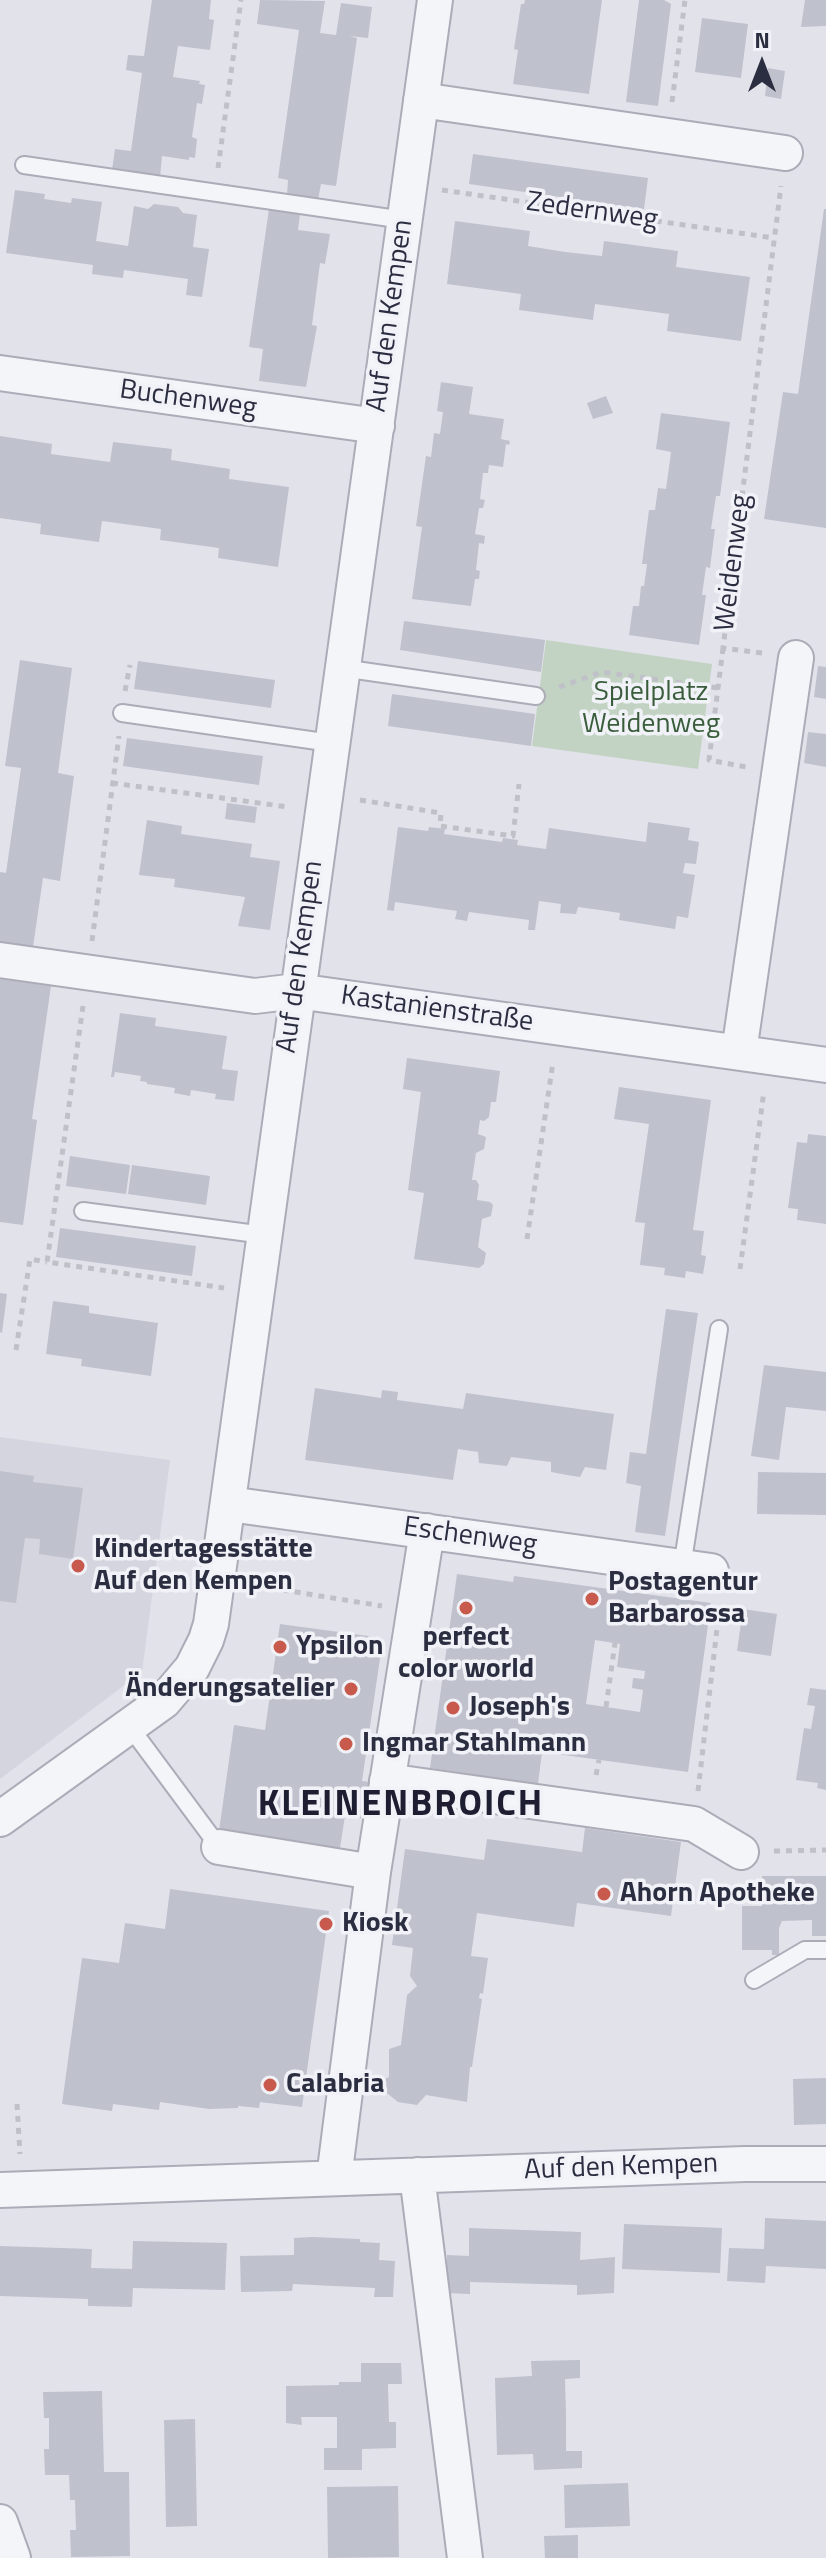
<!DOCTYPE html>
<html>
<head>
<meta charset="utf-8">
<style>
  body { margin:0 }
  #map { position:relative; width:826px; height:2558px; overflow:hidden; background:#e2e3ea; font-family:"Titillium Web",sans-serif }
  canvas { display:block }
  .north { position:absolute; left:722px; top:24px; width:80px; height:80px; -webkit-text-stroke:6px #f1f2f7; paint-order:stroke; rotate:0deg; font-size:22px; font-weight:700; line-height:32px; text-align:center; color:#2b2d41 }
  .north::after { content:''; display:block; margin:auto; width:28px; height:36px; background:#2b2d41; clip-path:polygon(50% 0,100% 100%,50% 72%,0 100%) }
</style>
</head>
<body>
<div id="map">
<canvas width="826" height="2558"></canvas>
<div class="north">N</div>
</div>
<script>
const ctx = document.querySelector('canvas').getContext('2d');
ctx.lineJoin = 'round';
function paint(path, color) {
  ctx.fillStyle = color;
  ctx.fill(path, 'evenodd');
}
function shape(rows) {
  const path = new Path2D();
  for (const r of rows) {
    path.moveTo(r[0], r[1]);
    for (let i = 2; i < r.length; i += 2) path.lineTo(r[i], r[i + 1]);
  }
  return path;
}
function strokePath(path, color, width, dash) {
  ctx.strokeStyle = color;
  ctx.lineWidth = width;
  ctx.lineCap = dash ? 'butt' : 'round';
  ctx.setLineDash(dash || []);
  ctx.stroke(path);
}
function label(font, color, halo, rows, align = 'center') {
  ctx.font = font + ' "Titillium Web",sans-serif';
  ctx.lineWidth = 7;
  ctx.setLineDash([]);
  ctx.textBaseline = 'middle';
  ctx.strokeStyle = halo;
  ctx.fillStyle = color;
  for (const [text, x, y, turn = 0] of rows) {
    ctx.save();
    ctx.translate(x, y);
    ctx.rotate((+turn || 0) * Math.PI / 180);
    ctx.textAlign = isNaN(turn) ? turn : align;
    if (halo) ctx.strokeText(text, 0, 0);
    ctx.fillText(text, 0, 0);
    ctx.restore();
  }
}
const built = shape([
  [0,1437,170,1460,142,1672,0,1779]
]);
const green = shape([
  [546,640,712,664,698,769,532,746]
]);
const building = shape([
  [152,0,211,0,209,19,214,20,210,50,178,46,173,77,200,81,199,84,205,85,202,104,197,103,192,137,197,139,195,158,189,157,189,160,162,156,160,177,112,170,115,149,131,151,142,73,126,70,128,55,144,56],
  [260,0,325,1,320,33,336,35,341,3,372,7,368,38,349,36,357,38,336,186,321,184,318,200,287,196,288,180,278,178,299,30,257,24],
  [525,0,602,0,589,94,513,84,518,50,514,49,521,4,524,4],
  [639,0,664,0,671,4,658,106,626,102],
  [805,0,826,0,826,26,801,27],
  [702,18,748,24,741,78,695,72],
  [768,68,785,71,781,99,765,96],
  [473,154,648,178,644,209,469,184],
  [15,190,45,194,44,199,71,203,72,198,102,202,96,241,128,246,134,206,148,209,154,204,178,207,183,213,197,215,193,247,209,249,202,297,186,295,188,279,124,270,123,278,107,276,92,274,93,265,6,253],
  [269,209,300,214,298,230,330,234,325,264,320,263,312,325,317,326,306,387,259,381,263,349,249,347],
  [824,209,826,209,826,528,764,519,783,392,798,394],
  [455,221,530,231,528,246,565,252,602,256,604,241,678,251,676,267,750,277,741,341,667,331,669,314,595,304,593,320,519,310,521,294,447,284],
  [441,382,473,387,469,414,504,419,501,439,510,441,509,445,506,444,503,467,489,465,488,473,483,473,480,499,485,500,483,508,479,508,475,534,485,536,484,544,479,543,476,570,480,571,479,579,475,579,471,606,412,599,422,527,416,526,426,456,431,457,434,433,440,434,443,412,437,411],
  [606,396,613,413,593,419,587,403],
  [661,413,730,422,720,496,716,496,711,529,715,529,710,568,706,567,702,595,706,595,699,645,629,635,633,606,639,606,641,586,644,586,647,564,642,564,649,510,655,510,658,488,666,489,671,452,656,449],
  [0,436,52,444,51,454,110,462,113,442,172,449,171,460,230,469,229,479,289,487,278,567,218,558,219,548,160,540,161,529,102,521,99,542,40,534,41,524,0,518],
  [404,621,545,640,541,672,400,650],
  [20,660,72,668,58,773,74,776,60,881,43,878,33,947,0,942,0,872,6,873,21,768,5,766],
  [138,661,275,680,271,708,134,689],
  [818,666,826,667,826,699,814,697],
  [392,694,535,714,531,746,388,726],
  [808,732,826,734,826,767,804,763],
  [127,738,263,756,259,785,123,766],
  [227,803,257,807,255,823,225,819],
  [147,820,182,826,181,834,252,844,250,857,280,861,270,930,238,926,245,897,174,887,175,879,139,875],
  [648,822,690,828,688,840,699,842,696,864,685,863,683,873,695,875,688,918,677,916,675,929,619,920,620,913,600,910,578,907,576,914,560,913,561,904,539,901,535,930,528,930,529,920,469,912,467,921,455,919,457,911,395,902,394,911,387,910,398,827,428,831,429,827,445,829,444,834,502,842,503,838,518,840,517,845,546,849,549,828,646,842],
  [0,979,51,986,32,1119,37,1120,23,1225,0,1222],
  [120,1013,156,1018,155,1026,227,1036,222,1069,238,1071,234,1101,215,1099,216,1094,191,1090,190,1096,174,1093,175,1088,147,1084,147,1082,140,1081,141,1076,115,1072,114,1077,111,1077],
  [407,1058,500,1071,496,1102,491,1102,489,1117,484,1121,480,1120,478,1134,486,1137,484,1149,476,1153,472,1180,476,1180,479,1185,477,1200,490,1202,493,1205,491,1216,482,1219,478,1247,486,1253,484,1264,479,1268,414,1259,424,1193,408,1190,421,1092,403,1089],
  [619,1087,711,1100,693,1230,704,1231,701,1255,706,1256,703,1274,686,1271,685,1278,664,1275,665,1268,640,1265,645,1223,635,1222,649,1124,614,1119],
  [808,1134,826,1136,826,1224,797,1220,798,1209,788,1208,797,1142,807,1143],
  [70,1156,130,1165,126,1194,66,1186],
  [132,1165,210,1176,206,1205,128,1194],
  [60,1228,196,1246,192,1276,56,1257],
  [0,1293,7,1294,2,1333,0,1332],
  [53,1301,89,1306,89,1313,158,1323,151,1376,81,1366,82,1359,46,1354],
  [666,1309,698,1313,665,1536,635,1532,641,1486,626,1483,630,1452,646,1454],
  [764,1365,826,1372,826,1411,786,1407,779,1460,751,1456],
  [315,1388,381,1398,382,1390,398,1392,397,1400,463,1409,466,1393,614,1414,606,1470,585,1467,580,1477,567,1475,551,1472,551,1462,511,1457,507,1466,479,1463,478,1452,458,1449,453,1480,305,1460],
  [0,1471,34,1476,33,1482,83,1488,73,1559,39,1554,40,1539,25,1538,16,1603,0,1601],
  [758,1472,826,1473,826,1515,757,1514],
  [457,1574,513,1582,514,1576,711,1603,688,1772,542,1752,538,1784,430,1768],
  [595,1640,620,1644,617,1667,645,1671,644,1679,633,1678,632,1688,643,1690,640,1712,586,1704],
  [743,1609,777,1614,771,1656,737,1651],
  [280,1624,383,1638,362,1781,371,1782,366,1819,345,1816,340,1848,219,1831,234,1725,265,1730],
  [810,1688,826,1690,826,1790,817,1788,818,1783,796,1780,804,1728,811,1729,815,1706,807,1705],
  [585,1828,681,1842,671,1916,577,1903,574,1927,477,1913,471,1956,488,1958,483,1994,480,1993,479,1998,482,1999,472,2067,470,2067,467,2102,426,2095,417,2105,398,2102,383,2090,385,2079,389,2077,389,2049,401,2045,407,1995,417,1986,410,1976,413,1948,392,1945,405,1849,484,1860,487,1839,582,1852],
  [762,1876,826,1876,826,1936,812,1936,812,1920,782,1921,779,1928,779,1955,772,1955,772,1950,742,1950,742,1906,762,1906],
  [170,1889,329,1911,302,2107,260,2102,259,2108,238,2106,238,2108,209,2109,160,2102,159,2110,113,2104,112,2111,62,2104,82,1958,119,1963,125,1923,165,1929],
  [826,2078,826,2124,794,2125,793,2079],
  [765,2218,826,2221,826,2269,766,2266,765,2283,727,2281,729,2248,764,2249],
  [624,2224,722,2228,720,2273,622,2269],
  [469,2228,581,2232,580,2260,615,2257,614,2293,577,2295,577,2285,470,2282,470,2294,446,2293,447,2255,469,2256],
  [312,2237,360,2239,360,2242,380,2243,379,2260,395,2261,393,2297,374,2297,375,2288,293,2284,292,2291,241,2292,240,2256,294,2255,294,2238],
  [133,2241,227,2243,225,2290,133,2288,132,2307,88,2306,88,2299,0,2296,0,2246,92,2249,91,2268,132,2269],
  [580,2360,580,2378,565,2379,566,2415,566,2451,582,2451,582,2468,534,2470,533,2454,497,2455,495,2378,532,2376,531,2361],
  [361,2363,401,2363,402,2384,388,2384,389,2422,396,2422,396,2448,362,2449,362,2470,324,2470,324,2448,337,2448,337,2417,301,2417,302,2425,286,2423,286,2386,339,2385,339,2382,361,2382],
  [102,2391,104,2472,129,2472,130,2556,71,2557,70,2530,76,2530,75,2500,70,2500,69,2475,45,2475,44,2449,49,2449,49,2418,44,2418,43,2392],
  [195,2419,197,2526,166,2527,164,2420],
  [628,2483,630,2526,565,2528,564,2485],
  [398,2486,399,2557,328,2558,327,2487],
  [578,2535,578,2558,545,2558,544,2536]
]);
const path = shape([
  [672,102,685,0],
  [218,168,241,0],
  [442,190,774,238],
  [723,648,709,760,746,767],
  [762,653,723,648,781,186],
  [559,687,602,672,718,688],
  [125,691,130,665],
  [112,783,288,807],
  [360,800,441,813,440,826,513,836,519,784],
  [92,941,119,736],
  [83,1006,47,1262,224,1288],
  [527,1239,553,1062],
  [740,1269,764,1091],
  [16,1350,30,1259,47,1262],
  [271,1588,382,1606],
  [606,1707,615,1643],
  [596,1775,599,1760],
  [698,1791,720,1603],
  [774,1851,826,1850],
  [17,2104,20,2154]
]);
const service = shape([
  [24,165,404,220],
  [342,668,536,696],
  [122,713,331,743],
  [83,1211,264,1235],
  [682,1567,719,1329],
  [130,1727,219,1847],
  [754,1980,805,1950,826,1950]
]);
const minor = shape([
  [421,100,785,153],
  [0,373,377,426],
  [0,960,255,996,297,991,826,1065],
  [739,1052,796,658],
  [229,1504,711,1571],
  [387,1781,694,1824,741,1852],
  [0,1819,164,1701,192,1668,206,1640,211,1624,435,0],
  [219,1847,373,1872],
  [417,2175,465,2558],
  [334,2178,373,1872,427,1531],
  [0,2190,745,2164,826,2164],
  [0,2522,13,2558]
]);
const markers = [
  [78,1566,8,"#c85a4d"],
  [592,1599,8,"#c85a4d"],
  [466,1608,8,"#c85a4d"],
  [280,1647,8,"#c85a4d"],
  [351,1689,8,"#c85a4d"],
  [453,1708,8,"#c85a4d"],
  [346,1744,8,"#c85a4d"],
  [604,1894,8,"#c85a4d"],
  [326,1924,8,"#c85a4d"],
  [270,2085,8,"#c85a4d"]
];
const streetNames = [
  ["Zedernweg",592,212,8],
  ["Auf den Kempen",391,316,-82],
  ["Buchenweg",188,400,8],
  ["Weidenweg",734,563,-83],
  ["Auf den Kempen",301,957,-82],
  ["Kastanienstraße",437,1010,8],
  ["Eschenweg",470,1537,8],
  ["Auf den Kempen",621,2168,-2]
];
const parkNames = [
  ["Spielplatz",651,693],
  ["Weidenweg",651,725]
];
const poiNames = [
  ["Kindertagesstätte",94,1550],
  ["Auf den Kempen",94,1582],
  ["Postagentur",608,1583],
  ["Barbarossa",608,1615],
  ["perfect",466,1638,"center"],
  ["color world",466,1670,"center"],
  ["Ypsilon",296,1647],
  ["Änderungsatelier",335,1689,"right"],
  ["Joseph's",469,1708],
  ["Ingmar Stahlmann",362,1744],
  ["Ahorn Apotheke",620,1894],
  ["Kiosk",342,1924],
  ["Calabria",286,2085]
];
const districtNames = [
  ["KLEINENBROICH",401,1806]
];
paint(built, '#d4d5de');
paint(green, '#c3d3c3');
paint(building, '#bfc1cc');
strokePath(service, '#abacb7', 20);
strokePath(minor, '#abacb7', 38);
strokePath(path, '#c0c1c8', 5, [6, 6]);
strokePath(service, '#f4f5f8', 16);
strokePath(minor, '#f4f5f8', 34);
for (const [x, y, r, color] of markers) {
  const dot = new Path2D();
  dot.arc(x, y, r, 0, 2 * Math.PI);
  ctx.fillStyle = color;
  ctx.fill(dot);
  strokePath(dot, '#f1f2f7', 3);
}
label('28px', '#2b2d41', '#f1f2f7', streetNames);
label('28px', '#395c3b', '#f1f2f7', parkNames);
label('bold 28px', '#2b2d41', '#f1f2f7', poiNames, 'left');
ctx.letterSpacing = '2px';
label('bold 36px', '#1d1e32', '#f1f2f7', districtNames);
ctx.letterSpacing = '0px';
</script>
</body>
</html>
